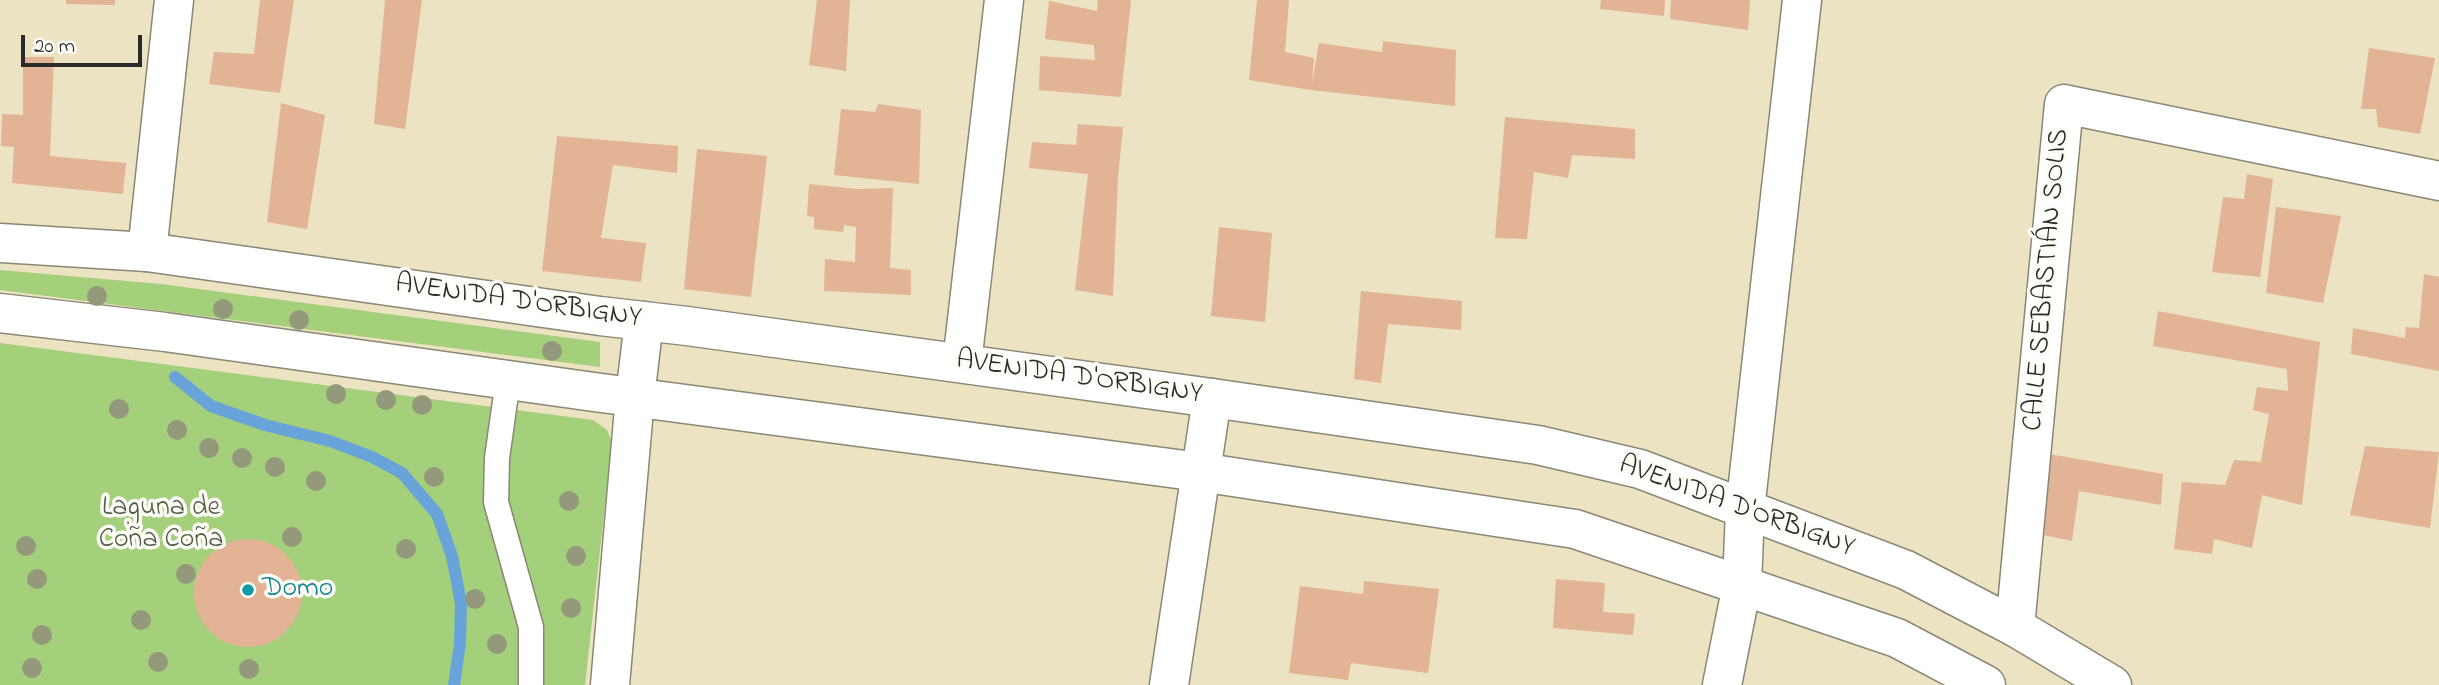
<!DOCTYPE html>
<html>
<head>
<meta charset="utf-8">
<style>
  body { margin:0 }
  #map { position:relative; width:2439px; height:685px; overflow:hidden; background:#ebe3c1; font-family:"Indie Flower",sans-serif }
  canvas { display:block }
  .scale { position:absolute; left:21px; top:35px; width:121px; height:32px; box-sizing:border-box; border:4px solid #2b2b2b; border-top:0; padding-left:9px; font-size:21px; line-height:24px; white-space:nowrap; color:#2b2b2b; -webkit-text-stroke:5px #fdfcf7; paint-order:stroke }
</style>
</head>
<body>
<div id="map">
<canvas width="2439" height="685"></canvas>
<div class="scale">20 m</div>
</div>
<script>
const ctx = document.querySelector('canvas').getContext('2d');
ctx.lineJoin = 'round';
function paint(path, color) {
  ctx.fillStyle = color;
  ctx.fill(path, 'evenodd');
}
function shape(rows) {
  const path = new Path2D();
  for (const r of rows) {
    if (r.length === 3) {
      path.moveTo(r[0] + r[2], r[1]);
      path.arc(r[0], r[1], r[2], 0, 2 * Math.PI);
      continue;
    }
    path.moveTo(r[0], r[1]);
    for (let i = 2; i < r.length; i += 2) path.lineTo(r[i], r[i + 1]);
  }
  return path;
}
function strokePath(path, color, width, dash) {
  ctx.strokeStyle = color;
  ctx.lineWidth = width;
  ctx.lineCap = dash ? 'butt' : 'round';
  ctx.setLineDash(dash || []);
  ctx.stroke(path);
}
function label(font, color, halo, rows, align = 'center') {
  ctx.font = font + ' "Indie Flower",sans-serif';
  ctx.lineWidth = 7;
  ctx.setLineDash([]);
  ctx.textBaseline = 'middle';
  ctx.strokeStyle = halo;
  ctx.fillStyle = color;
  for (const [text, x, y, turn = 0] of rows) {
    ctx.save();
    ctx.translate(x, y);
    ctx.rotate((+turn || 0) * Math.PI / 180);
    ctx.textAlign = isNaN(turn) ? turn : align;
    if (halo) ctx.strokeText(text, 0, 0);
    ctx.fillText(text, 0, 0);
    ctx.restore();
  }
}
const green = shape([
  [0,270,161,284,600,342,600,367,0,290],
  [0,343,593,420,607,430,612,442,585,685,0,685]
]);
const stream = shape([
  [175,377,211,406,265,425,330,441,372,457,402,473,437,514,452,556,461,603,460,643,454,685]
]);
const building = shape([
  [66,0,115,0,115,5,66,4],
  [260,0,294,0,280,93,209,84,214,52,254,54],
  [385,0,422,0,405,129,374,124],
  [817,0,850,0,846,71,809,65],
  [1098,0,1131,0,1121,97,1039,90,1040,56,1095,60,1094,45,1045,39,1049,1,1097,11],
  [1257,0,1289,0,1285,52,1314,58,1312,83,1319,43,1382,52,1383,41,1456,50,1455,106,1311,90,1249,80],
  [1601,0,1665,0,1664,16,1600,9],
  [1671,0,1750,0,1748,30,1670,19],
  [2369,48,2435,58,2420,134,2378,127,2376,109,2361,109],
  [23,57,54,57,50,156,126,163,123,194,12,183,14,147,1,146,2,114,23,115],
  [281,103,325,115,307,229,267,222],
  [878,104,921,110,919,184,834,175,841,109,875,112],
  [1505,117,1635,129,1635,159,1572,155,1568,178,1534,172,1527,239,1495,238],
  [1078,124,1123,127,1118,177,1113,296,1075,290,1088,174,1029,168,1032,142,1076,145],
  [557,136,678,146,677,173,613,165,601,238,646,243,641,282,542,271],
  [697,149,767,156,751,297,684,289],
  [2247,174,2273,179,2260,277,2212,272,2223,197,2244,199],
  [809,184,857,189,893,188,890,268,911,270,911,295,824,291,825,259,855,262,856,227,844,225,843,232,814,229,814,217,807,216],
  [2276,207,2341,216,2323,303,2266,293],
  [1219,227,1272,233,1265,322,1211,316],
  [2424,274,2439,277,2439,371,2351,354,2353,328,2405,338,2406,327,2419,328],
  [1361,291,1462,301,1461,330,1388,324,1381,383,1354,379],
  [2158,311,2320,342,2302,505,2262,495,2252,548,2214,539,2212,554,2174,549,2182,482,2225,485,2234,460,2261,462,2269,414,2253,410,2257,387,2288,391,2287,369,2153,346],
  [2365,446,2439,452,2430,528,2350,515],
  [2049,454,2163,474,2161,505,2079,491,2072,541,2043,535],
  [248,593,54],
  [1556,579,1605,583,1603,612,1635,614,1633,635,1553,628],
  [1364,581,1439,589,1428,673,1351,663,1348,680,1289,673,1300,586,1363,594]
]);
const service = shape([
  [508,380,497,458,496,502,531,627,531,685]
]);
const minor = shape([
  [147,252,174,0],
  [962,363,1004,0],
  [2015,627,2064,104,2439,181],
  [610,685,635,397,644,321],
  [1169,685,1212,398],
  [1722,685,1742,585,1745,510,1802,0]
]);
const secondary = shape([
  [0,243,147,252,600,316,687,326,1212,398,1538,445,1640,469,1906,570,2015,627,2112,685],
  [0,313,165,332,594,392,1200,472,1575,529,1897,638,1986,685]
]);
const trees = [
  [97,296],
  [223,309],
  [299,320],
  [552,351],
  [336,394],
  [386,400],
  [422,405],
  [119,409],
  [177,430],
  [209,448],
  [242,458],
  [275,467],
  [434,477],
  [316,481],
  [569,501],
  [292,537],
  [26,546],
  [406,549],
  [576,556],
  [186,574],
  [37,579],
  [475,599],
  [571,608],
  [141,620],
  [42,635],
  [497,644],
  [158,662],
  [32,668],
  [249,669]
];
const markers = [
  [248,590,7,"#0f9aa8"]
];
const streetNames = [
  ["CALLE SEBASTIÁN SOLIS",2048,280,-85],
  ["AVENIDA D'ORBIGNY",518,303,8],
  ["AVENIDA D'ORBIGNY",1079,379,8],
  ["AVENIDA D'ORBIGNY",1736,508,20]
];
const parkNames = [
  ["Laguna de",161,509],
  ["Coña Coña",161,541]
];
const cultureNames = [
  ["Domo",262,590]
];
paint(green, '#a4cf7b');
strokePath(stream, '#68a4d9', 12);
paint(building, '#e2b394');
strokePath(service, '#8b8776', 27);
strokePath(minor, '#8b8776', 41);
strokePath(secondary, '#8b8776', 41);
strokePath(service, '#fff', 24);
strokePath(minor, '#fff', 38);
strokePath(secondary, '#fff', 38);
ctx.fillStyle = '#95997c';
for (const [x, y] of trees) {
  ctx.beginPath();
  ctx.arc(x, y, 10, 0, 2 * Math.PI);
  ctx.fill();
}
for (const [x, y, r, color] of markers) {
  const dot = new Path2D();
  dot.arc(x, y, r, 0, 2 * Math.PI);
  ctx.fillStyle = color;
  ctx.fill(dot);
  strokePath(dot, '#fdfcf7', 2.5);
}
label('28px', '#2b2b2b', '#fdfcf7', streetNames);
label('28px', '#4f5c43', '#fdfcf7', parkNames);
label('28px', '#0d838f', '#fdfcf7', cultureNames, 'left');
</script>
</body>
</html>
